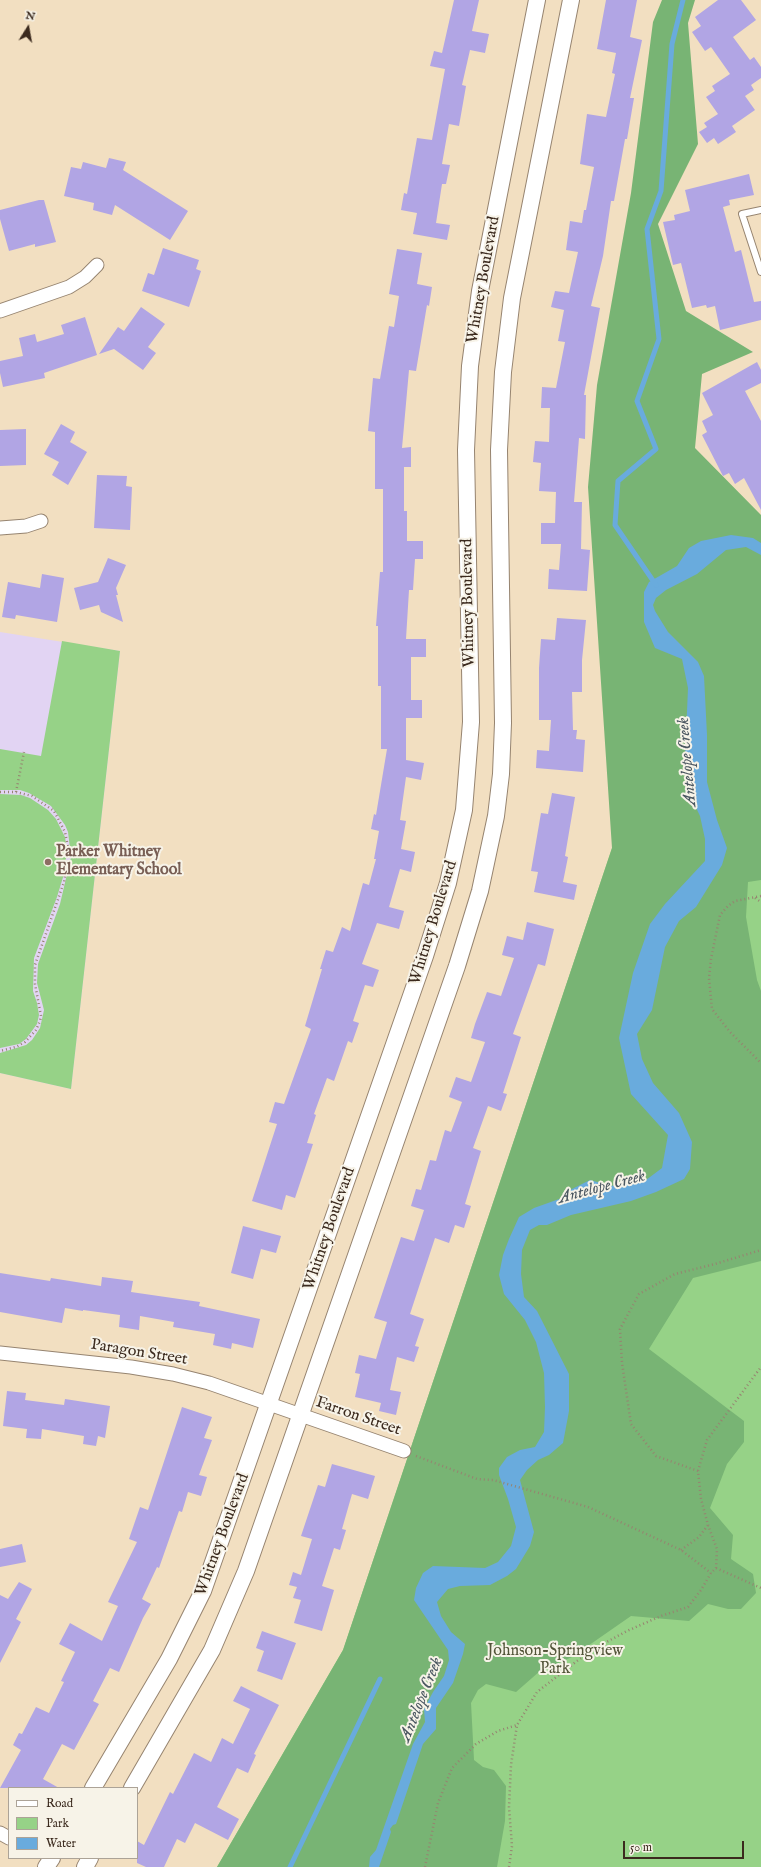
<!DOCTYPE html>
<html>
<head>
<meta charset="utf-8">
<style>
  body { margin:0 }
  #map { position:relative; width:761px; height:1867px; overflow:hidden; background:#f2dfc1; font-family:"IM FELL English",serif }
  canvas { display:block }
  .legend { position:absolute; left:8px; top:1787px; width:130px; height:72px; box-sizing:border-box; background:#f7f3e8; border:1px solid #aca397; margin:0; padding:5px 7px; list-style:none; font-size:12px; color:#3b2a1e }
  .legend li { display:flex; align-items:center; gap:8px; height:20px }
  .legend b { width:20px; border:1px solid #aca397 }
  .north { position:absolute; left:8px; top:8px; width:40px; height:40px; -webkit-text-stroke:3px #f7f3e8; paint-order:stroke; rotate:11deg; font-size:11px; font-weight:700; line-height:16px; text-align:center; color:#3b2a1e }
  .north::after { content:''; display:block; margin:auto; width:14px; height:18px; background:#3b2a1e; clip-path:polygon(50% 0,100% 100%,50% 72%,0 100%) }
  .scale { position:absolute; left:623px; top:1841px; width:121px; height:18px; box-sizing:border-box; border:2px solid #3b2a1e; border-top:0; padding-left:5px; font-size:12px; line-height:14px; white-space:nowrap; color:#3b2a1e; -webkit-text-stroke:3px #f7f3e8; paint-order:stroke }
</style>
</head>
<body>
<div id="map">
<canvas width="761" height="1867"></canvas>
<ul class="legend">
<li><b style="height:5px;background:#fff"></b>Road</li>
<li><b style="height:11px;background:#96d287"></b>Park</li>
<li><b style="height:11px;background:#69abdd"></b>Water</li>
</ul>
<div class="north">N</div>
<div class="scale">50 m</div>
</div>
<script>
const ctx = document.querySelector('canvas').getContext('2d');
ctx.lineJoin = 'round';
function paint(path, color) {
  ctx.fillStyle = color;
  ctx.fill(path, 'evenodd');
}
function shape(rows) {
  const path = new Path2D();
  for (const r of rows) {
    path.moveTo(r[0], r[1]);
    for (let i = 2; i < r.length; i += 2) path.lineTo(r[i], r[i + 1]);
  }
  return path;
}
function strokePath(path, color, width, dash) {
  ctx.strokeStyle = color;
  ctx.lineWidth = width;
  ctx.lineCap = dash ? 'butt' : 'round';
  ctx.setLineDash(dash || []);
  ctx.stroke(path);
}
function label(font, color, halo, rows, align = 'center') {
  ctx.font = font + ' "IM FELL English",serif';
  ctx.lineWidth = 4;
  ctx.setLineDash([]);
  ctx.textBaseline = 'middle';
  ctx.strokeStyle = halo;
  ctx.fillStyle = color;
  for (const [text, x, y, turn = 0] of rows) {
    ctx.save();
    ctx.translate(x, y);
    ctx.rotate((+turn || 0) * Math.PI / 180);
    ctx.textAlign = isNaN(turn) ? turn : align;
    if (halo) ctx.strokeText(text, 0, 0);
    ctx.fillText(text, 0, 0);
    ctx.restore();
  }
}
const built = shape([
  [0,632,120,651,71,1089,0,1073]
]);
const green = shape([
  [626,435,761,538,761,1867,217,1867,343,1650,612,848],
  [62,641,120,651,71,1089,0,1073,0,1053,26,1045,32,1040,40,1028,44,1010,37,983,38,964,60,904,71,857,68,832,65,825,51,806,29,793,20,790,0,790,0,749,41,756],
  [0,794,21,795,30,798,48,810,56,819,65,837,67,851,64,874,57,897,34,958,33,991,37,1003,39,1015,37,1024,26,1039,19,1044,0,1048]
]);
const forest = shape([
  [662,0,695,0,688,23,698,144,658,224,686,311,753,352,702,374,695,448,761,515,761,880,748,882,746,917,757,980,761,991,761,1261,693,1278,649,1349,744,1421,744,1442,727,1464,710,1508,733,1535,731,1559,753,1574,756,1593,741,1609,728,1609,708,1604,689,1621,631,1616,572,1657,540,1671,516,1692,486,1684,478,1690,471,1703,474,1760,483,1767,494,1770,506,1786,505,1821,497,1867,217,1867,343,1650,612,848,588,487,597,385,631,193,653,22]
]);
const water = shape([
  [731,535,753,538,761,543,761,555,746,547,726,550,697,574,666,590,656,598,653,605,655,611,668,632,698,662,704,676,707,735,707,782,717,820,727,848,722,865,696,907,679,921,665,947,652,1010,637,1034,642,1059,653,1083,679,1113,692,1142,690,1169,684,1179,656,1192,631,1201,571,1215,547,1225,539,1225,530,1230,522,1250,521,1274,524,1297,537,1311,569,1374,569,1411,563,1443,549,1455,538,1460,527,1470,520,1480,534,1532,530,1546,516,1569,507,1576,490,1585,460,1586,448,1589,437,1602,441,1616,451,1632,465,1644,463,1654,453,1683,436,1708,436,1729,423,1744,396,1824,393,1825,390,1829,391,1832,379,1867,369,1867,370,1857,376,1850,413,1744,425,1722,424,1709,433,1692,444,1676,449,1660,448,1650,414,1600,416,1588,423,1573,433,1566,485,1568,498,1562,511,1546,516,1527,508,1499,499,1475,499,1468,507,1457,520,1450,535,1447,544,1432,545,1407,544,1373,536,1342,525,1320,504,1294,499,1275,503,1255,509,1239,519,1217,534,1208,562,1198,572,1189,590,1180,611,1186,646,1180,662,1168,668,1135,631,1094,619,1038,633,973,650,924,665,904,705,861,705,839,700,816,687,789,685,758,688,688,682,659,655,648,644,622,644,592,649,582,677,566,689,548,701,541]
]);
const stream = shape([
  [656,585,615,525,618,481,656,449,637,401,659,339,647,229,661,191,672,44,683,0],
  [290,1867,380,1679]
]);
const building = shape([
  [454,0,479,0,472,31,489,34,485,53,470,50,462,85,466,86,459,126,449,124,442,164,450,165,446,184,442,184,436,223,450,225,447,240,413,234,417,213,401,210,404,193,407,194,417,138,432,140,445,69,430,66,434,51,442,53],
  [606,0,637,0,630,37,642,40,630,98,634,98,627,139,625,139,614,201,611,201,603,256,591,306,600,308,584,395,586,395,585,439,579,438,574,502,582,502,581,549,590,550,587,591,548,589,549,569,559,570,561,544,541,544,541,523,555,523,556,492,539,491,541,463,533,462,535,441,549,442,550,408,541,408,542,387,556,388,565,342,558,341,564,310,551,307,555,291,569,293,578,252,566,250,570,221,582,223,584,210,586,210,594,167,580,164,587,114,606,117,615,74,612,73,616,53,597,49],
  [718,0,741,0,756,20,733,37,750,60,754,57,761,67,761,78,751,85,754,90,745,96,755,110,732,126,736,132,718,144,714,138,707,143,699,132,707,127,704,123,718,114,706,97,715,91,712,86,730,74,711,47,705,51,692,32,701,26,695,17],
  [109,158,126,162,123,170,188,211,170,240,115,205,112,215,93,210,94,203,64,196,71,167,81,169,83,162,106,168],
  [749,174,754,195,729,200,730,205,723,207,735,252,741,250,754,302,761,301,761,320,720,330,715,306,707,308,706,305,692,308,681,263,673,265,663,222,675,220,674,215,690,211,685,190],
  [39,200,44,200,56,242,35,247,35,244,9,251,0,219,0,210],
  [163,248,199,260,196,269,201,271,189,307,142,291,148,273,154,275],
  [397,249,422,253,417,284,432,287,429,306,427,305,416,371,409,370,402,448,411,447,411,467,404,467,404,511,407,511,407,541,423,541,423,559,415,559,413,590,409,590,406,639,426,639,426,657,411,657,411,700,422,700,422,718,406,718,406,760,424,763,421,780,406,777,400,820,406,821,401,849,415,852,411,872,400,869,389,907,404,911,399,929,377,923,362,964,379,970,373,987,365,985,353,1021,359,1023,352,1043,348,1041,334,1081,327,1078,314,1114,316,1115,307,1143,313,1144,295,1198,286,1195,282,1210,252,1201,277,1124,269,1122,275,1102,284,1104,311,1029,305,1026,322,969,320,969,326,950,333,952,342,927,350,931,363,883,369,885,376,859,374,859,379,831,371,829,374,814,376,815,387,749,381,749,381,686,378,686,378,626,376,626,380,572,383,572,383,489,375,489,375,432,368,431,373,378,380,379,389,326,394,327,399,296,389,294],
  [141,307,165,324,148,347,156,353,143,370,114,349,99,354,118,327,124,331],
  [85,317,97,355,44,373,45,378,3,387,0,373,0,361,23,356,19,338,35,334,37,342,64,334,61,325],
  [757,362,761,370,761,383,745,391,761,421,761,510,744,478,735,484,729,473,723,476,702,435,707,432,702,421,713,415,702,393],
  [61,424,75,432,70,442,87,452,68,485,52,475,59,462,44,454],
  [26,429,26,465,0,466,0,430],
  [97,475,127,476,126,486,132,487,130,530,94,528],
  [108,558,126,565,116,588,118,595,116,595,123,622,101,612,99,605,80,610,74,588,98,582],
  [42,574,64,578,57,622,16,615,15,619,2,617,8,582,40,588],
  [557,618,586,620,582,660,582,692,572,692,573,730,577,730,576,739,585,740,583,772,536,768,537,750,549,751,551,720,539,720,539,668,541,639,555,640],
  [552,793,575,797,565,856,568,857,563,882,577,885,574,900,534,892,538,872,531,871,541,813,548,814],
  [527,922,554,929,545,966,538,964,513,1034,521,1037,503,1093,507,1094,501,1111,488,1106,473,1148,481,1151,465,1204,471,1206,464,1228,455,1225,449,1243,435,1238,410,1314,424,1319,415,1346,419,1347,414,1362,397,1357,390,1390,401,1392,396,1415,379,1411,381,1403,355,1397,360,1374,355,1373,359,1355,376,1359,387,1322,374,1318,401,1237,414,1241,424,1210,411,1206,416,1189,421,1190,430,1160,436,1161,445,1130,451,1132,462,1102,449,1097,456,1077,471,1082,485,1042,471,1038,475,1024,487,992,501,996,514,958,502,955,507,936,523,940],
  [243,1226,281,1236,276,1253,261,1249,253,1279,231,1273],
  [0,1273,50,1281,51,1278,101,1286,102,1277,133,1281,131,1292,200,1302,199,1306,260,1319,253,1348,232,1343,231,1349,213,1345,215,1334,173,1327,174,1322,140,1316,139,1330,119,1327,120,1315,83,1310,83,1311,65,1308,62,1323,0,1312],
  [7,1391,26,1393,25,1400,64,1405,65,1399,110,1406,105,1438,98,1436,96,1446,83,1444,84,1436,42,1429,41,1439,26,1438,27,1429,3,1426],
  [182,1407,212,1417,204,1438,212,1440,199,1475,207,1477,201,1496,188,1492,182,1512,179,1511,159,1568,157,1567,142,1599,151,1604,143,1618,119,1672,110,1668,93,1701,99,1704,74,1750,62,1744,43,1779,59,1788,0,1788,21,1750,13,1745,19,1733,22,1734,36,1707,49,1713,64,1682,61,1681,75,1652,59,1644,70,1623,102,1641,118,1606,108,1602,137,1542,129,1539,140,1507,148,1510],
  [332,1464,375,1476,368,1499,352,1494,342,1529,346,1530,340,1550,334,1548,322,1586,334,1590,322,1631,294,1623,301,1600,293,1598,297,1587,289,1585,293,1572,301,1575,312,1539,301,1536,318,1485,325,1487],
  [22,1544,26,1562,0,1567,0,1549],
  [19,1582,32,1589,16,1619,21,1622,0,1663,0,1595,8,1599],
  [262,1631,296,1643,282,1680,257,1671,264,1651,256,1648],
  [241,1686,279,1705,254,1754,256,1755,248,1773,237,1768,217,1807,239,1819,228,1840,195,1823,185,1843,177,1839,164,1867,146,1867,137,1863,137,1841,144,1845,170,1792,173,1794,194,1753,211,1762,222,1738,233,1744,250,1709,233,1701]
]);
const path = shape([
  [0,792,16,792,32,796,54,811,65,832,69,852,64,882,35,965,35,984,41,1016,40,1021,36,1030,25,1042,16,1047,0,1051],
  [16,792,24,752],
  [761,896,735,901,728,906,720,915,711,959,709,978,712,1009,730,1032,761,1063],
  [755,898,761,902],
  [416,1456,477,1479,493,1480,588,1507,681,1550,711,1573],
  [698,1471,656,1456,631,1424,622,1363,620,1329,639,1294,675,1274,715,1264,761,1250],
  [681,1550,699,1537,708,1525],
  [716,1568,761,1588],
  [425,1867,438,1803,452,1768,476,1744,498,1731,517,1725],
  [509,1867,512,1846,509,1807,511,1765,517,1725,537,1692,577,1661,601,1645,627,1631,661,1616,688,1607,701,1590,711,1573,716,1568,717,1549,708,1525,701,1499,698,1471,707,1440,761,1367]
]);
const service = shape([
  [761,210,742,214,761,272]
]);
const minor = shape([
  [0,311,69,287,85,277,97,265],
  [0,528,26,526,41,521],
  [0,1353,131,1367,173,1374,209,1383,404,1451],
  [0,1833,9,1838]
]);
const tertiary = shape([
  [93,1788,169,1659,203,1591,425,956,448,883,464,810,471,722,466,450,470,366,480,291,537,0],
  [132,1788,212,1650,246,1571,457,966,480,891,496,816,501,774,503,723,499,450,503,372,512,298,571,0],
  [46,1867,52,1858],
  [85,1867,90,1858]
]);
const markers = [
  [48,862,4,"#8d6e63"]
];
const streetNames = [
  ["Whitney Boulevard",484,280,-80],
  ["Whitney Boulevard",469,603,-91],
  ["Whitney Boulevard",434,923,-73],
  ["Whitney Boulevard",330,1229,-71],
  ["Paragon Street",139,1353,9],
  ["Farron Street",358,1417,19],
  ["Whitney Boulevard",223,1535,-70]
];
const educationNames = [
  ["Parker Whitney",56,853],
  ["Elementary School",56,871]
];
const parkNames = [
  ["Johnson-Springview",555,1652],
  ["Park",555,1670]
];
const waterNames = [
  ["Antelope Creek",688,762,-95],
  ["Antelope Creek",602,1188,-15],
  ["Antelope Creek",422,1700,-68]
];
paint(built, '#e2d4f3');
paint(green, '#96d287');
paint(forest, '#78b474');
paint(water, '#69abdd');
strokePath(stream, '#69abdd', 5);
paint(building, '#b1a5e4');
strokePath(service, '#968470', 8);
strokePath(minor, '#968470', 15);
strokePath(tertiary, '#968470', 18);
strokePath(path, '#968470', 2.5, [1, 3]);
strokePath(service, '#fff', 6);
strokePath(minor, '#fff', 13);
strokePath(tertiary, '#fff', 16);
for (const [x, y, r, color] of markers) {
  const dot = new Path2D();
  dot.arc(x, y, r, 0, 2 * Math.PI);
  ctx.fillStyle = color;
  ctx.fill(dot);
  strokePath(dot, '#f7f3e8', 1.5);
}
label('16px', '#3b2a1e', '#f7f3e8', streetNames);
label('bold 16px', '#785e54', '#f7f3e8', educationNames, 'left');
label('16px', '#525438', '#f7f3e8', parkNames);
label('italic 17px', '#4b5761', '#f7f3e8', waterNames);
</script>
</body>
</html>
